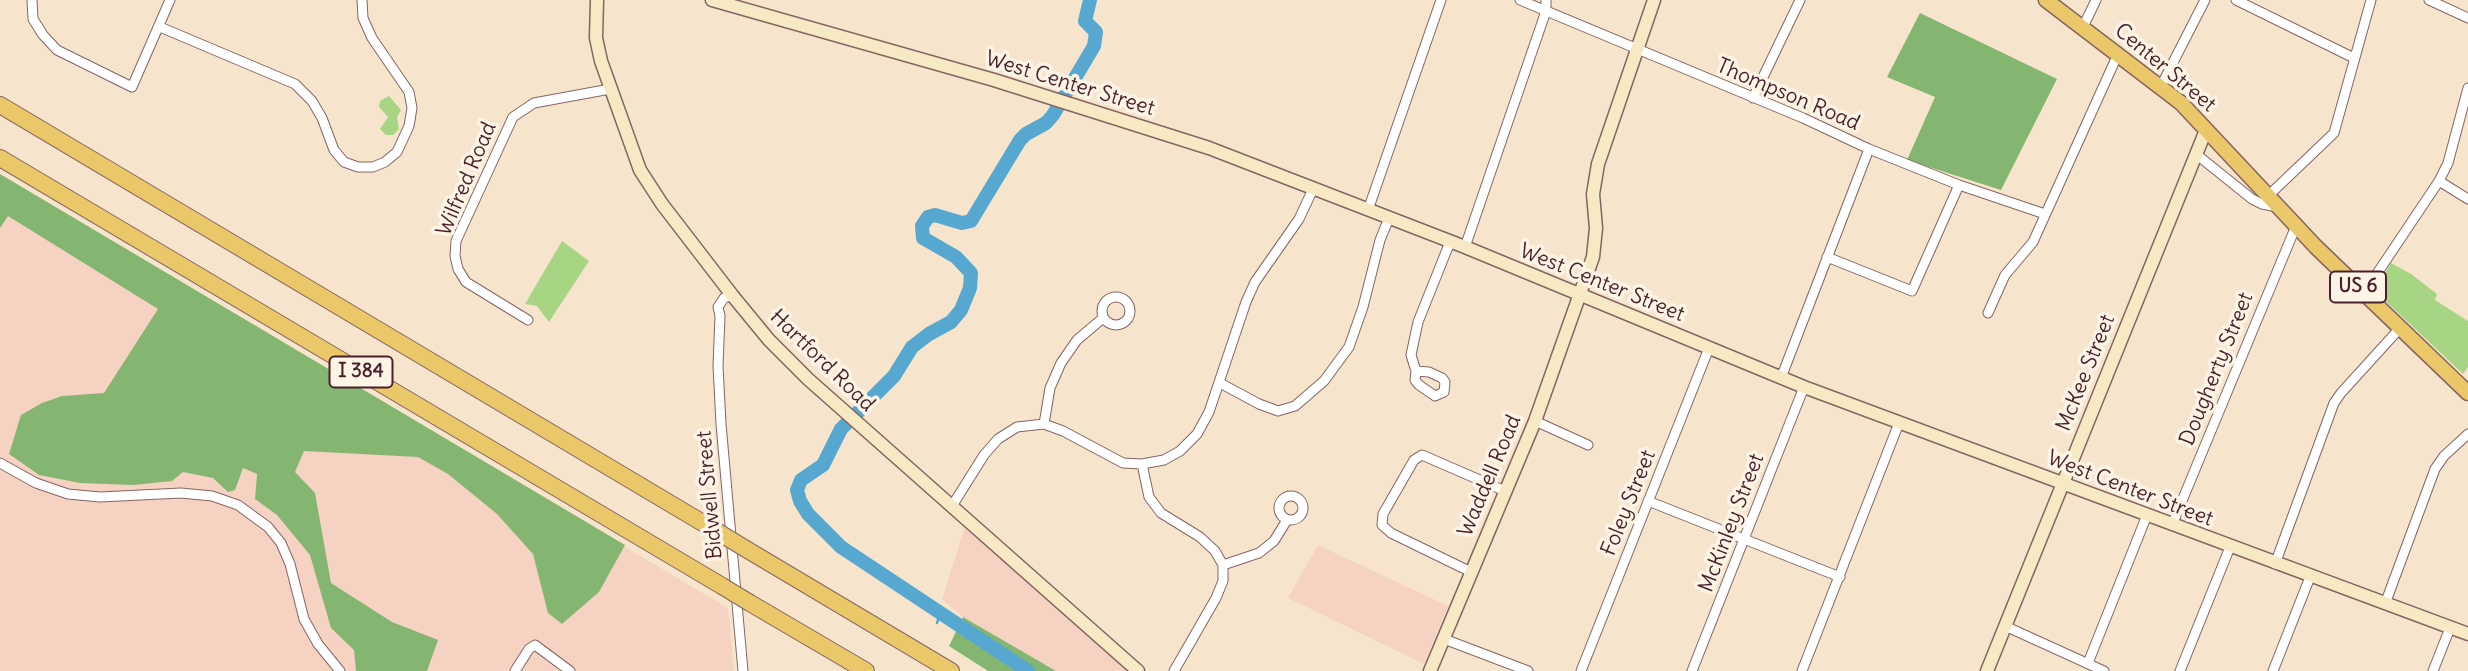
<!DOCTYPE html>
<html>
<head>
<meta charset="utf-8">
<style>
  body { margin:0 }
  canvas { display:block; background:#f6e5cc }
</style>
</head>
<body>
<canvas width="2468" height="671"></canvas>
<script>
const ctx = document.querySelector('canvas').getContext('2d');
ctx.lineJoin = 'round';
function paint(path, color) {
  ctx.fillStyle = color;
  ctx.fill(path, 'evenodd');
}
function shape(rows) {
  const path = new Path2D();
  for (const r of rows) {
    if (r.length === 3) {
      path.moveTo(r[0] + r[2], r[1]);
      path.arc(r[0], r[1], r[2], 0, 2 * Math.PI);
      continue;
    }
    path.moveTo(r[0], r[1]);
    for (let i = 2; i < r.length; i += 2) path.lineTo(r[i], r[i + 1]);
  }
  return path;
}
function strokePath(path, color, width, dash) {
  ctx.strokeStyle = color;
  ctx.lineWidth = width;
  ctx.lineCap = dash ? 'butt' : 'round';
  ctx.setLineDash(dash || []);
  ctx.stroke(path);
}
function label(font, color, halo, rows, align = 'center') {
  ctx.font = font + ' Delius,sans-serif';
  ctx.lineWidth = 7;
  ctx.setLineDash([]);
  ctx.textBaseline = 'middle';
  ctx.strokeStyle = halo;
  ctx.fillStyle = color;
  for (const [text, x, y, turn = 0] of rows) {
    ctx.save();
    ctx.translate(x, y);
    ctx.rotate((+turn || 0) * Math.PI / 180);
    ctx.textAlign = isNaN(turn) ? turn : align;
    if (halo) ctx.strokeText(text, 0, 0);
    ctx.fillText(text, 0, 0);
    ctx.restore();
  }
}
const built = shape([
  [0,176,728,608,734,671,0,671],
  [966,524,1131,671,1056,671,963,617,942,599],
  [1318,545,1448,606,1424,664,1288,598]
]);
const green = shape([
  [389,96,401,110,397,117,399,129,393,135,386,135,380,129,388,117,379,107,380,101],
  [562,241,589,261,549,322,537,306,525,304],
  [2391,263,2411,274,2437,294,2435,300,2468,321,2468,367,2463,374,2375,291]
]);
const forest = shape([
  [1920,13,2057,79,2001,190,1907,160,1935,97,1887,77],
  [0,174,625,545,599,592,562,624,548,613,533,554,497,514,448,474,418,457,304,451,295,472,315,493,331,583,392,622,438,640,427,671,356,671,354,650,331,628,310,555,277,515,255,499,257,474,243,468,235,490,228,492,213,478,183,472,172,481,133,485,80,483,39,475,9,454,21,415,42,403,62,396,104,393,158,309,8,216,0,228],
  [963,617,1056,671,988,671,949,646]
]);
const stream = shape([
  [937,623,940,614]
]);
const river = shape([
  [1028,671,841,547,808,514,800,501,797,490,801,480,823,465,841,429,894,376,912,347,929,334,951,322,961,310,970,288,971,273,956,257,923,238,922,226,928,217,935,215,962,223,971,221,1020,140,1026,134,1046,123,1053,115,1094,46,1096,32,1085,21,1090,0]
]);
const street = shape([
  [32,0,33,19,43,35,57,50,132,87,170,0],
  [1520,0,1803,118,1869,149,1959,185,2045,214],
  [2236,0,2354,58],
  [2429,0,2468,18],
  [160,27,295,84,312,101,322,118,334,150,344,162,358,167,373,167,385,162,397,152,409,126,412,108,409,92,372,38,363,18,362,0],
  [2083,27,2096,0],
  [2161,86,2205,0],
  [1753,98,1800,0],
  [2196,154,2252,199,2262,204,2278,207],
  [2439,181,2468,199],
  [2268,196,2334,133,2371,0],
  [1368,210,1441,0],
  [1465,247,1546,11,1546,0],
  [1827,257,1912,291,1959,185],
  [2364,293,2439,181,2448,163,2468,88],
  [732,295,724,298,718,307,720,316,718,366,721,424,743,671],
  [1116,311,14],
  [1988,313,2005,275,2033,242,2118,54],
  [528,320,466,282,458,269,455,256,456,241,513,117,534,103,610,89],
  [1416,371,1429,372,1442,378,1445,382,1444,392,1435,396,1419,385,1415,380,1416,371,1411,355,1418,322,1450,242],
  [1781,378,1869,149],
  [1220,383,1259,404,1278,411,1295,406,1324,381,1349,347,1363,307,1380,240,1389,218],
  [1535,421,1588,445],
  [1044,424,1050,388,1061,363,1077,340,1103,318],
  [0,463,36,483,68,494,100,497,181,493,212,496,238,505,268,527,281,543,290,564,304,619,318,644,340,671],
  [1142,464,1149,497,1161,513,1200,537,1215,551,1223,565,1223,581,1216,598,1174,671],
  [1291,508,12],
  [1648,501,1840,577],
  [952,506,984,455,998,439,1017,427,1044,424,1063,431,1123,463,1142,464,1164,460,1180,451,1197,434,1209,412,1246,302,1255,282,1299,219,1313,189],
  [2172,525,2296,226],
  [2275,564,2334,403,2341,393,2401,327],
  [1223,565,1259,553,1274,541,1287,520],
  [1471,572,1391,533,1382,525,1383,514,1414,460,1422,455,1505,491],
  [2385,604,2435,469,2444,456,2468,434],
  [2005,626,2104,671],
  [1444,639,1528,671],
  [2088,663,2147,515],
  [515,671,529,649,535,645,570,671],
  [1581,671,1709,348],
  [1692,671,1804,387],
  [1802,671,1899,423],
  [2180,671,2230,547],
  [2273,671,2310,577],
  [2433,671,2450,628]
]);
const secondary = shape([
  [597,0,596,38,601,61,640,170,662,204,732,295,769,340,808,379,1138,671],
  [712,0,994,80,1209,148,1465,247,1804,387,2468,634],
  [1430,671,1535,421,1593,257,1596,228,1593,194,1598,164,1654,0],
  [1987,671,2206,130]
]);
const primary = shape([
  [2046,0,2181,103,2316,247,2468,393]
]);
const highway = shape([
  [0,105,718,532],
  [0,158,722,586],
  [746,549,951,671],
  [750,603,866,671]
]);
const highwayBridge = shape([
  [718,532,746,549],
  [722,586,750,603]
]);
const shields = [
  [2358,287,56],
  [361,372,63]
];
const shieldNames = [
  ["US 6",2358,287],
  ["I 384",361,372]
];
const streetNames = [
  ["Center Street",2165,68,40],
  ["West Center Street",1070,84,17],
  ["Thompson Road",1788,95,23],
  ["Wilfred Road",467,179,-67],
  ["West Center Street",1602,283,22],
  ["Hartford Road",822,361,44],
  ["Dougherty Street",2217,369,-68],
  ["McKee Street",2086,373,-68],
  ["Waddell Road",1490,476,-67],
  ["West Center Street",2130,489,21],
  ["Bidwell Street",710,495,-95],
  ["Foley Street",1629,503,-68],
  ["McKinley Street",1732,523,-69]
];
paint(built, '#f5d2c2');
paint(green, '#a7d583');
paint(forest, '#85b671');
strokePath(stream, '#56a8d1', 2.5);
strokePath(river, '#56a8d1', 14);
strokePath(street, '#866463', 11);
strokePath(secondary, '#866463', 15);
strokePath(primary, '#866463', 17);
strokePath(highway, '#866463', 18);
strokePath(street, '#fff', 9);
strokePath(secondary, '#f7e9c3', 12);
strokePath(primary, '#eac769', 14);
strokePath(highway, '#eac769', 16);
strokePath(highwayBridge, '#866463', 18, []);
strokePath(highwayBridge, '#eac769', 16);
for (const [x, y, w] of shields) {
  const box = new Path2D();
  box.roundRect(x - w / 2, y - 15.5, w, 31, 5);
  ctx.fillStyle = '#fcf5e5';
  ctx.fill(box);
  strokePath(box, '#4a1f2b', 2);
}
label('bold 19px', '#4a1f2b', null, shieldNames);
label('21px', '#4a1f2b', '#fcf5e5', streetNames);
</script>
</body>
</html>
